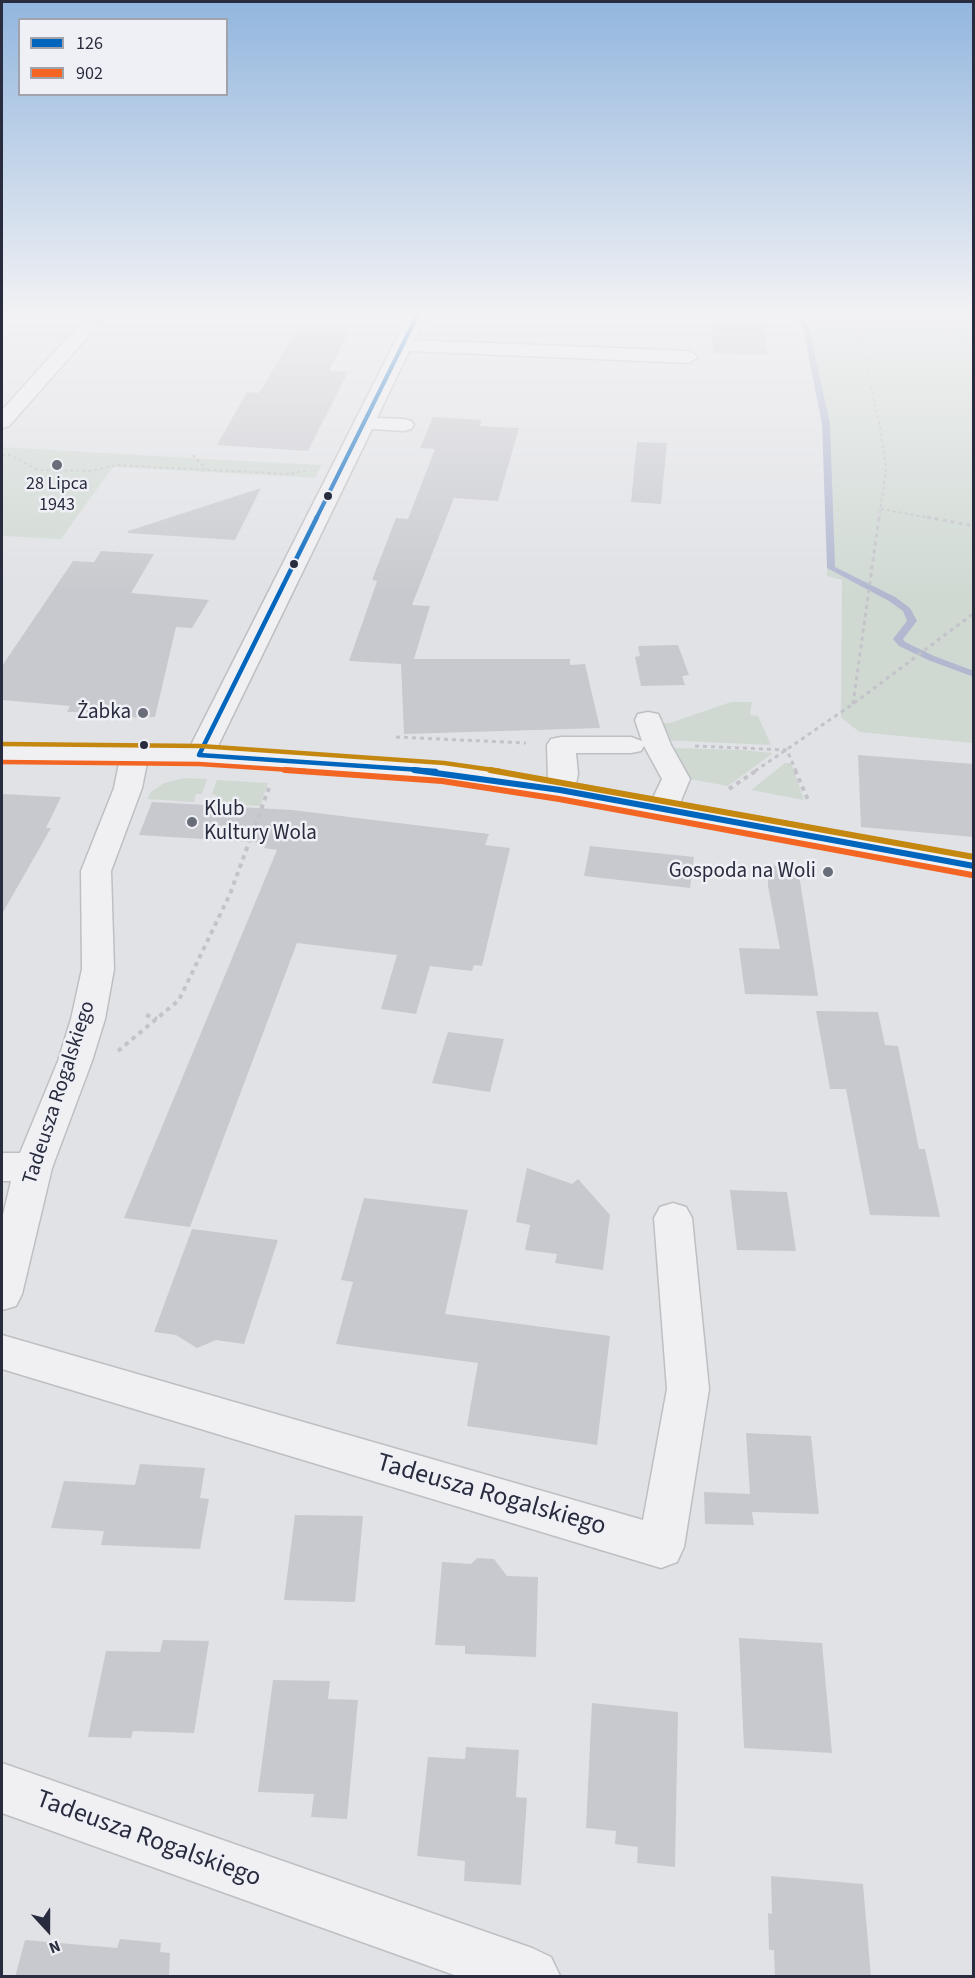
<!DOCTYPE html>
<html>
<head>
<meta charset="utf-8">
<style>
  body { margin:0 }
  #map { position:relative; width:975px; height:1978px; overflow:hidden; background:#e1e2e6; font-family:"Source Sans 3",sans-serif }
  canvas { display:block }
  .frame { position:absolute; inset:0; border:3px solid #292c3e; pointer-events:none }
  .legend { position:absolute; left:18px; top:18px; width:210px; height:78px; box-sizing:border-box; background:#eff0f5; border:2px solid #a0a2ac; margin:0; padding:8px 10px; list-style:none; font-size:18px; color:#292c3e }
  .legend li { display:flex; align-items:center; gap:12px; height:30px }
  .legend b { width:30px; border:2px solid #a0a2ac }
  .north { position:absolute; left:18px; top:1900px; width:60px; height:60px; -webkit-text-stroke:4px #eff0f5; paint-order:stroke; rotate:159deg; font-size:16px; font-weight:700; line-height:24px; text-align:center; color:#292c3e }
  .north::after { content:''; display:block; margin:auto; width:21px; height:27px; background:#292c3e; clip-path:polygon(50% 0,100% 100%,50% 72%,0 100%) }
</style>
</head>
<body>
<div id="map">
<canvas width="975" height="1978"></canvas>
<div class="frame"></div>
<ul class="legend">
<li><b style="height:8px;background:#0065bd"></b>126</li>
<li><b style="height:8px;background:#f26522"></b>902</li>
</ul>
<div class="north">N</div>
</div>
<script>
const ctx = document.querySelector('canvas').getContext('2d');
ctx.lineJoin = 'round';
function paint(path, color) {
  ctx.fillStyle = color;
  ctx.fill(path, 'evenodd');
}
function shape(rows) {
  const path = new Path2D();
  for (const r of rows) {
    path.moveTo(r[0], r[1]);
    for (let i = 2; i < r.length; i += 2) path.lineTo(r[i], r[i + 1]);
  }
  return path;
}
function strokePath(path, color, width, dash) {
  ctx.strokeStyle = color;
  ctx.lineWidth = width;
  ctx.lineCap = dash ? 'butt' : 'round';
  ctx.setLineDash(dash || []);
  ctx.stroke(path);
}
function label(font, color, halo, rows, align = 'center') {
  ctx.font = font + ' "Source Sans 3",sans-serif';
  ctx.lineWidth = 5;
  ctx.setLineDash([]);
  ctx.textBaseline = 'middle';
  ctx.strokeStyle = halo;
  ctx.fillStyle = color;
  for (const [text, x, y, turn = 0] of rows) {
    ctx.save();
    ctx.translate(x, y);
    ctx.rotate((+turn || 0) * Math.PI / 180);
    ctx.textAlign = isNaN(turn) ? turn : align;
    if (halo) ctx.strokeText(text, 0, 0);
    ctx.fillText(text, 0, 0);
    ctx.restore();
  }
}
const green = shape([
  [800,316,973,316,973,743,859,732,841,717,842,580,827,576,827,439,808,330],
  [2,447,244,461,322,465,315,478,113,467,61,539,2,536],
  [731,702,752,702,750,715,758,716,771,745,661,740,658,723,670,723],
  [672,748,741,750,773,753,728,786,689,779],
  [785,763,791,763,804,800,751,790],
  [185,778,207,779,202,794,196,794,194,802,147,799,151,792,164,783],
  [217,780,268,783,260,806,214,803,216,795,212,794]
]);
const stream = shape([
  [795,316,802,316,809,329,830,424,835,567,895,597,910,608,917,621,903,639,905,642,934,656,974,671,974,677,928,660,899,646,893,639,907,621,903,611,889,601,827,568,822,424,803,329,795,316]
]);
const building = shape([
  [712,323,764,324,767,355,713,353],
  [298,328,350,330,329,371,348,372,308,451,217,445,247,392,259,393],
  [433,417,482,420,480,426,519,428,498,501,454,498,412,605,430,606,414,659,570,659,570,665,585,664,600,728,404,734,401,664,349,661,376,584,377,581,372,580,396,518,408,519,435,449,420,448],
  [637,442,667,443,661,504,631,502],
  [261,488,235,540,128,533,128,531],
  [101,551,154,554,131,593,209,600,192,628,176,627,155,717,94,718,96,712,67,712,70,706,2,700,2,666,73,561,94,562],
  [678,645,689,675,682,676,685,685,641,686,635,657,640,656,638,646],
  [858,755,974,764,974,837,861,827],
  [2,794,61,797,46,828,51,828,2,914],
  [152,802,292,810,489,834,485,845,510,848,482,966,474,965,472,971,430,966,416,1014,381,1009,397,955,297,943,190,1227,124,1218,277,850,264,848,267,843,139,835],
  [590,846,694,857,690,888,584,876],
  [768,865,798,868,818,996,745,994,739,948,780,949,768,886],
  [816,1011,878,1012,885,1045,898,1046,919,1149,925,1149,940,1217,870,1215,846,1089,830,1089],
  [448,1032,504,1039,490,1092,432,1083],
  [527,1168,572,1184,578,1179,610,1215,603,1270,555,1263,557,1254,525,1250,530,1225,516,1222],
  [730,1190,787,1192,796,1251,737,1250],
  [364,1198,468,1210,445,1314,610,1336,597,1445,467,1426,478,1363,336,1344,353,1282,341,1280],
  [192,1229,278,1240,244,1344,216,1340,197,1348,176,1335,154,1332],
  [746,1433,811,1436,819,1514,752,1512,754,1525,705,1524,704,1492,750,1494],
  [140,1464,205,1468,200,1498,209,1499,200,1549,101,1545,104,1531,51,1528,64,1481,135,1485],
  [295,1515,363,1516,355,1602,284,1600],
  [477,1558,494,1559,507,1576,538,1577,536,1657,465,1654,465,1646,435,1645,442,1562,471,1564],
  [739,1638,822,1643,832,1753,744,1748],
  [163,1640,209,1641,194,1733,133,1731,131,1738,88,1737,106,1651,160,1652],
  [273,1680,330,1681,328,1699,358,1700,347,1819,311,1817,314,1794,258,1792],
  [592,1703,678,1712,675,1867,637,1863,638,1847,615,1844,616,1831,586,1828],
  [466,1747,519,1750,516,1797,527,1798,521,1885,464,1881,465,1861,417,1856,428,1757,465,1759],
  [771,1876,863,1884,871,1977,775,1977,774,1950,769,1950,768,1913,772,1914],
  [120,1939,161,1943,160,1952,170,1953,169,1977,15,1977,25,1940,117,1948]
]);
const pathFar2 = shape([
  [855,316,881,432,886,469,879,519],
  [911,316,974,345],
  [940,316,952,334],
  [2,455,10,455,38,470,89,471,117,465,288,474,305,471],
  [193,455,206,469],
  [881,509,936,519]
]);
const pathFar1 = shape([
  [927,517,974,526],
  [853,704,879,517],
  [396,737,526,743],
  [695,746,787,750,796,771],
  [755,771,853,704,974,613]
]);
const path = shape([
  [795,770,809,802],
  [729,789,757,770],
  [146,1015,157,1019],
  [118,1051,179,1000,230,894,269,788]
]);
const minor = shape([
  [87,316,106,316,9,426,2,428,2,410,87,316],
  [408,316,426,316,414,340,689,351,698,357,689,363,409,351,377,418,404,419,411,421,414,425,411,429,404,431,372,429,217,748,443,764,548,780,547,745,551,739,561,737,631,737,642,741,635,720,638,714,648,712,658,714,661,720,671,745,690,779,680,803,974,856,974,875,560,799,443,780,199,763,147,763,142,788,111,871,114,969,105,1019,92,1061,52,1168,22,1294,16,1306,2,1310,2,1219,11,1181,2,1181,2,1153,20,1153,58,1061,71,1019,82,969,81,871,114,788,119,763,2,761,2,745,190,747,408,316],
  [644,746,662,779,653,798,576,784,578,774,576,753,631,753,641,751,644,746],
  [673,1203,686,1207,692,1218,709,1389,684,1547,677,1562,661,1568,2,1369,2,1335,643,1520,667,1389,654,1218,660,1207,673,1203],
  [2,1763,532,1948,551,1957,560,1976,457,1976,2,1813,2,1763]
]);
const bus1Far2 = shape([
  [316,519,417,316]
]);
const bus1Far1 = shape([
  [199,755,436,771],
  [199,755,317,517]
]);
const bus1 = shape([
  [414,770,560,790,974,866]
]);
const bus2Far1 = shape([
  [2,762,199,764,306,771]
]);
const bus2 = shape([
  [285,770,442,781,559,799,972,875]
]);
const bus3Far1 = shape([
  [2,744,200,746,444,763,500,771]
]);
const bus3 = shape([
  [490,770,974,857]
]);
const markers = [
  [57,465,6,"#696c79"],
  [328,496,5,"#292c3e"],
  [294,564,5,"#292c3e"],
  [143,713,6,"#696c79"],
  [144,745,5,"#292c3e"],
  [192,822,6,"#696c79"],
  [828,872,6,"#696c79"]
];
const farPoinames = [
  ["28 Lipca",57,485],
  ["1943",57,506]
];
const poiNames = [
  ["Żabka",131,713],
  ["Klub",204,810,"left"],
  ["Kultury Wola",204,834,"left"],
  ["Gospoda na Woli",816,872]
];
const streetNames = [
  ["Tadeusza Rogalskiego",60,1093,-72]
];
const nearStreetnames = [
  ["Tadeusza Rogalskiego",491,1496,16],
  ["Tadeusza Rogalskiego",148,1840,20]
];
paint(green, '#cfd9d2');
paint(stream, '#b1b8d0');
paint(building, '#c8c9ce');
strokePath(minor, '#bebfc3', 3);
strokePath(pathFar2, '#c3c3c9', 2, [3, 3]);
strokePath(pathFar1, '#c3c3c9', 3, [4, 4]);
strokePath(path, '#c3c3c9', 4, [4.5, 4.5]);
paint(minor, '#f0f0f3');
strokePath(bus1Far2, '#0065bd', 4);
strokePath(bus1Far1, '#0065bd', 4.5);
strokePath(bus1, '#0065bd', 6);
strokePath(bus2Far1, '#f26522', 4.5);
strokePath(bus2, '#f26522', 6);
strokePath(bus3Far1, '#c48810', 4.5);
strokePath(bus3, '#c48810', 6);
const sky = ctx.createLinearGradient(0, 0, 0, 593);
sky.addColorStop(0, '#92b6de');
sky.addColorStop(0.53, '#f2f2f4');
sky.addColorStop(1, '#f2f2f400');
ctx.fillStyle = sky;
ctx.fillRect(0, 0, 975, 593);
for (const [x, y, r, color] of markers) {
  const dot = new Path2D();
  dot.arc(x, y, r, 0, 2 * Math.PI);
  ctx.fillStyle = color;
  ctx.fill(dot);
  strokePath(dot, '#eff0f5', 2);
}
label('18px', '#292c3e', '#eff0f5', farPoinames);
label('21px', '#292c3e', '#eff0f5', poiNames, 'right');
label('21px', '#292c3e', '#eff0f5', streetNames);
label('26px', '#292c3e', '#eff0f5', nearStreetnames);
</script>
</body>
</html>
